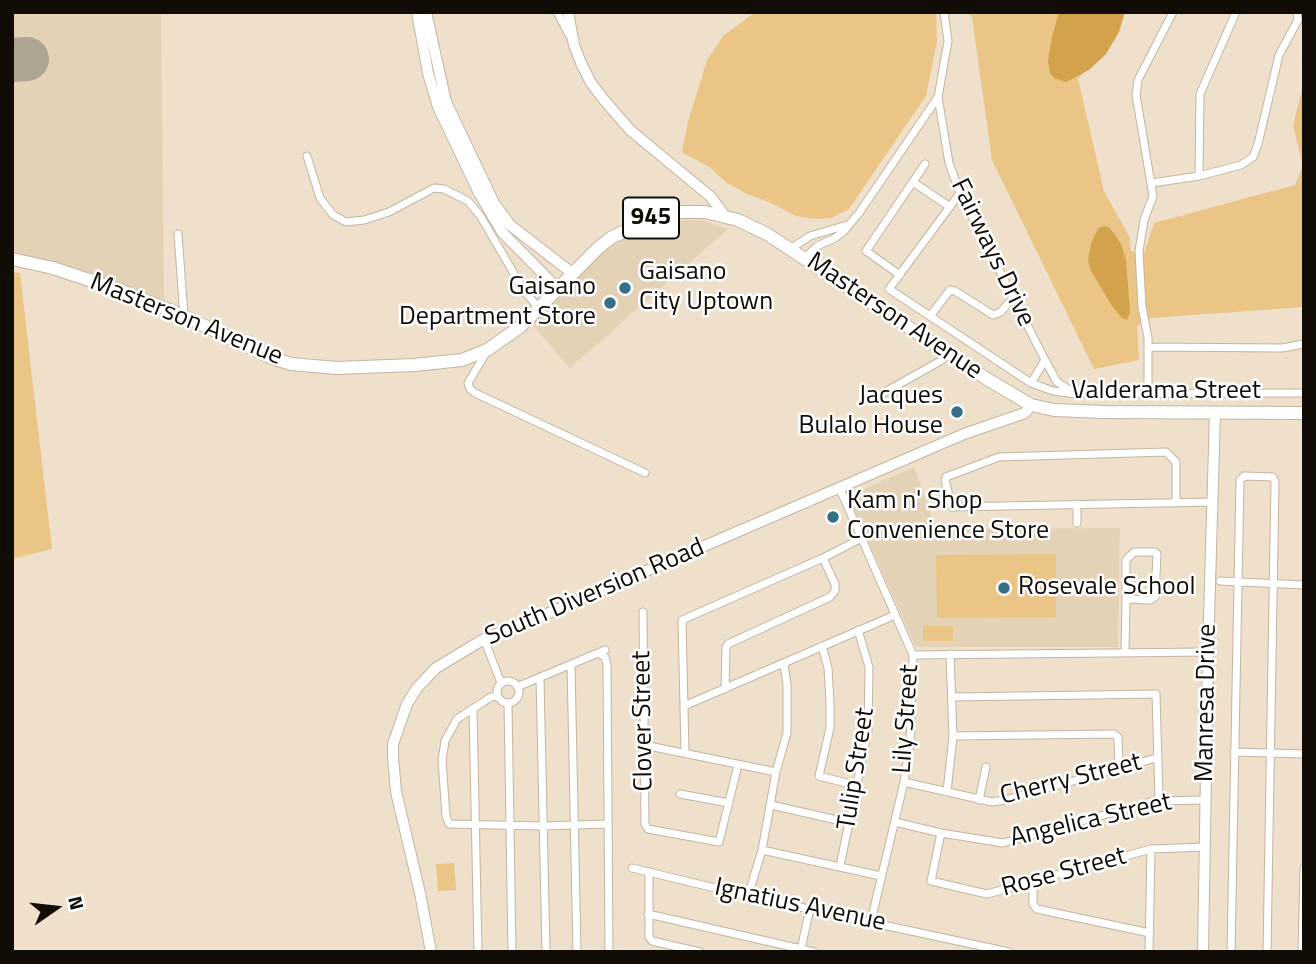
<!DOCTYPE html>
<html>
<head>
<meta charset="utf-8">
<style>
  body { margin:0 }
  #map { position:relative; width:1316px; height:964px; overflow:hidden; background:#eee0cb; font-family:"Titillium Web",sans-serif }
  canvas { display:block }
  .frame { position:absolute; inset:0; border:14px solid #110d06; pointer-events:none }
  .north { position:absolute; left:21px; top:873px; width:70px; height:70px; -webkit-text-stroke:5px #fff; paint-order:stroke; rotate:76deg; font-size:19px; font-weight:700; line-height:28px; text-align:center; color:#110d06 }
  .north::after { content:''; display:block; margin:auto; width:24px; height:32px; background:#110d06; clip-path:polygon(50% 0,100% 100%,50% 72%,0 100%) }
</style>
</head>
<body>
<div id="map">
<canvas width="1316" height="964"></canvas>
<div class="frame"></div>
<div class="north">N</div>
</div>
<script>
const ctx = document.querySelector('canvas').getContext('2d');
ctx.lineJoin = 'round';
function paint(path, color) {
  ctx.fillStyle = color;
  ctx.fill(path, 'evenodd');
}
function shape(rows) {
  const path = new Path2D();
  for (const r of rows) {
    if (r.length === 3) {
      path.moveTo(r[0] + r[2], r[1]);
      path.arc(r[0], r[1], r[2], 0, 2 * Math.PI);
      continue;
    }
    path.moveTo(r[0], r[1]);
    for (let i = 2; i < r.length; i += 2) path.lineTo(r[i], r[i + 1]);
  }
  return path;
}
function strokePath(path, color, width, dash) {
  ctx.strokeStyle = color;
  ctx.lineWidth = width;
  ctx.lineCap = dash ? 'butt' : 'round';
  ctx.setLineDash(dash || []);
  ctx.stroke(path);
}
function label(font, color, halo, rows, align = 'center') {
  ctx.font = font + ' "Titillium Web",sans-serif';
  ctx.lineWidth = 5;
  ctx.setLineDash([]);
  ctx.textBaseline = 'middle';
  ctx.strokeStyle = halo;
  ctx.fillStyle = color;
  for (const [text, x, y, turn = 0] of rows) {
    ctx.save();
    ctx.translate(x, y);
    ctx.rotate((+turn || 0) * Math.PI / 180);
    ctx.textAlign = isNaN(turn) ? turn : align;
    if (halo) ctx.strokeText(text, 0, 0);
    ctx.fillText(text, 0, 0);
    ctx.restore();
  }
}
const built = shape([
  [12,12,161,12,164,300,72,267,12,253],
  [688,220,704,221,728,229,570,368,530,322,598,256,613,244,656,224],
  [914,467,936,529,1120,528,1118,647,916,647,848,496]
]);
const green = shape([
  [755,12,936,12,937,41,926,96,849,209,831,218,816,219,796,216,769,202,747,194,727,183,709,167,682,152,688,122,707,60,723,36],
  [966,12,1124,12,1117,32,1078,79,1104,191,1129,236,1131,251,1144,253,1154,223,1295,185,1303,165,1293,126,1304,81,1304,307,1151,318,1137,326,1139,360,1094,369,992,160,972,17],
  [12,272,20,273,52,549,12,559],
  [1056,554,1056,617,937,618,936,555],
  [923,626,953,626,953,641,923,641],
  [454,863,456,890,438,891,436,864]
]);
const water = shape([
  [1059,12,1125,12,1119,32,1106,54,1089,70,1066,82,1054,78,1050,73,1048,61,1052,37],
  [1105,226,1110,228,1121,244,1126,260,1130,312,1127,320,1122,318,1112,306,1091,271,1088,261,1091,244,1095,234,1099,228]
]);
const runway = shape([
  [12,60,27,59]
]);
const street = shape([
  [557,12,569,35],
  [938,97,949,163,960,193,1045,360,1057,382,1071,391],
  [307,156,320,198,333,215,346,222,364,220,389,212,434,188,444,189,468,201,481,217,524,291,538,307],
  [1199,176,1200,94,1236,12],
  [913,182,950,207],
  [1152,183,1199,176,1241,165,1253,157,1258,144,1279,55,1298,20,1297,12],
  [960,193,889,289,1031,383,1053,391,1076,394,1304,393],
  [178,234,184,316],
  [790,249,810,236,847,225],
  [805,258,817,246,835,238,844,231,859,213,938,97,948,41,944,12],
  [900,275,866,251,925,164],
  [930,316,950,290,955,291,993,315,1001,312,1014,296],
  [1148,347,1282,348,1304,344],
  [487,351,468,383,470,389,475,393,645,473],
  [1031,383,1045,360],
  [1148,393,1148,338,1142,307,1139,251,1144,220,1153,196,1136,95,1138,80,1173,12],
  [878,396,942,360,948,353],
  [839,487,913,655,910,743,904,782,871,921],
  [1176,502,1176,462,1166,452,999,457,946,477,945,480,952,507,1213,502],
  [1077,504,1077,523],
  [1220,581,1304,585],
  [643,612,645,824,648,829,719,842,738,765],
  [484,639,501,683],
  [822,646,828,668,830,703,830,728,819,776,858,786],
  [598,653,605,657,607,665,609,952],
  [1125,653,1126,599,1126,560,1134,552,1155,552,1157,554,1155,597,1150,600,1126,599],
  [913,655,1208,652],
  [571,665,577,952],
  [540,678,546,952],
  [508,692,11],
  [517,687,605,650],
  [725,689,726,647,728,644,830,597,835,591,835,584,823,558],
  [498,696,491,697,457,719,445,741,442,760,446,816,449,824,543,826,607,824],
  [953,697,1156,694,1159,800],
  [508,703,512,952],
  [684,706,895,615],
  [473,708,478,952],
  [953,736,1114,734,1118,737,1119,769],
  [644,745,776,772],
  [685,752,682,620,823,558,862,538],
  [1234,752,1304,754],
  [904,782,992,802,1005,800,1156,758],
  [947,792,953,736,950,654],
  [680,794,729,803],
  [979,800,986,767],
  [771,805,850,823],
  [895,822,941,833,1003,843,1154,801,1206,800],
  [941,833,931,881,987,894,1151,849,1205,847],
  [762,850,881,876],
  [840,866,868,730,869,667,858,630],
  [632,868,748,896,1009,952],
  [649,872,649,937,652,941,700,952],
  [1033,883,1033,904,1037,909,1150,933],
  [748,896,762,850,776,772,787,733,787,685,784,664],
  [648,914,814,952],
  [801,949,810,908],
  [1149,952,1151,849],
  [1231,952,1240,480,1244,476,1273,477,1275,482,1267,952],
  [1302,952,1304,868]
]);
const secondary = shape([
  [417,12,428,73,438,107,479,193,502,232,557,288],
  [426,12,446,102,494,203,510,225,572,273],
  [568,12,574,45,581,63,591,83,605,101,630,130,711,197,724,215],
  [431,952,420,893,396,792,393,757,393,744,407,704,417,688,436,668,484,639,542,616,964,434,1025,413,1031,405],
  [1203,952,1208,652,1215,413]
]);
const primary = shape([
  [12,259,53,268,122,291,184,316,272,358,291,364,337,368,414,365,462,360,487,350,520,327,598,248,612,237,658,216,679,212,705,212,738,220,767,234,987,379,1031,405,1054,410,1104,412,1304,413]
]);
const markers = [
  [625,288,7,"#356f88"],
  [610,303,7,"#356f88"],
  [957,412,7,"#356f88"],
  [833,517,7,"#356f88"],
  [1004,588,7,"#356f88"]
];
const shields = [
  [651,218,56]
];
const shieldNames = [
  ["945",651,218]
];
const streetNames = [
  ["Fairways Drive",992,253,64],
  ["Masterson Avenue",894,317,34],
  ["Masterson Avenue",186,320,22],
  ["Valderama Street",1166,392],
  ["South Diversion Road",595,593,-23],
  ["Manresa Drive",1207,703,-89],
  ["Lily Street",907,719,-86],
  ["Clover Street",644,721,-91],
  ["Tulip Street",857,769,-81],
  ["Cherry Street",1071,780,-14],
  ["Angelica Street",1091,821,-13],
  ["Rose Street",1064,873,-15],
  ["Ignatius Avenue",800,906,12]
];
const poiNames = [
  ["Gaisano",639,273],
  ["City Uptown",639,303],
  ["Gaisano",596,288,"right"],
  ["Department Store",596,318,"right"],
  ["Jacques",943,397,"right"],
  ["Bulalo House",943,427,"right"],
  ["Kam n' Shop",847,502],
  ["Convenience Store",847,532],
  ["Rosevale School",1018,588]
];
paint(built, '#e4d2b7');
paint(green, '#ebc586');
paint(water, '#d3a24d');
strokePath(runway, '#afa493', 44);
strokePath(street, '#c2b5a1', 9);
strokePath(secondary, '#c2b5a1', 12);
strokePath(primary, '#c2b5a1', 14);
strokePath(street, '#fff', 7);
strokePath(secondary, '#fff', 10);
strokePath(primary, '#fff', 12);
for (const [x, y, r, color] of markers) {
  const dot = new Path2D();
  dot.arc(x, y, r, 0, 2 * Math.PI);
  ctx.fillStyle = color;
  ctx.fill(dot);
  strokePath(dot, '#fff', 2.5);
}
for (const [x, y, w] of shields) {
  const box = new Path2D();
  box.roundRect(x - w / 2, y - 20.5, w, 41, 5);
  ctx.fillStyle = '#fff';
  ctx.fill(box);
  strokePath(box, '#110d06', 2);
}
label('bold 24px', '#110d06', null, shieldNames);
label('26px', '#110d06', '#fff', streetNames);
label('26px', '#110d06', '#fff', poiNames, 'left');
</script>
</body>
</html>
